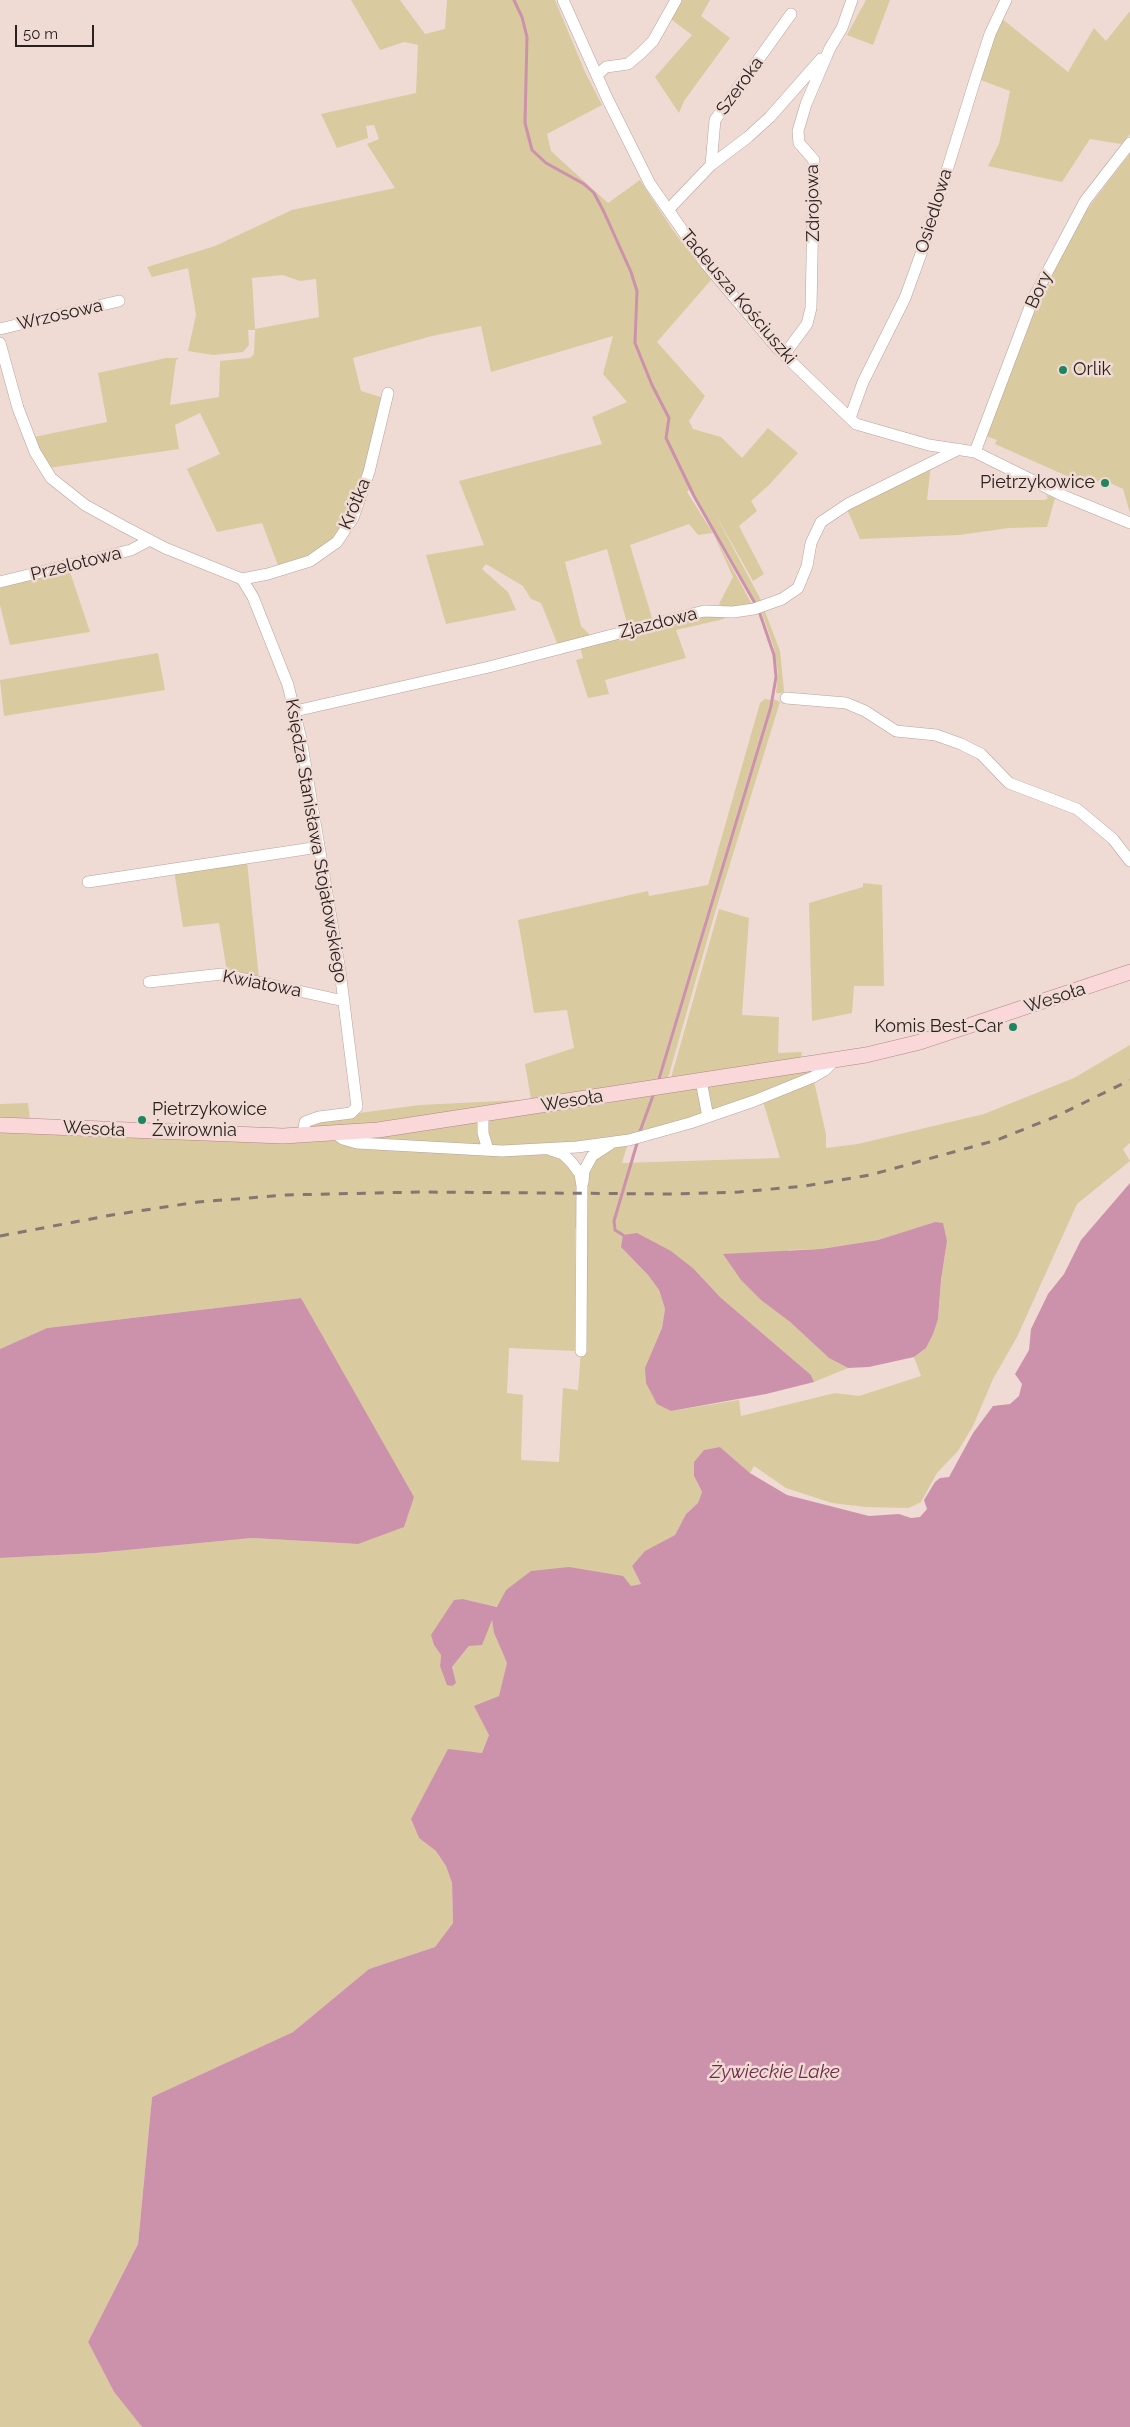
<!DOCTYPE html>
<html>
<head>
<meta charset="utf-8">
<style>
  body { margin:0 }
  #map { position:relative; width:1130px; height:2427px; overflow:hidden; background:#f0dbd4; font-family:Raleway,sans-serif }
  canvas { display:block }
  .scale { position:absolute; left:15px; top:25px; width:79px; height:22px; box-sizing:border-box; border:2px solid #28211e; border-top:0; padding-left:6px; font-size:15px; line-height:18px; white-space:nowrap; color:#28211e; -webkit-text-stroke:4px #f0dbd4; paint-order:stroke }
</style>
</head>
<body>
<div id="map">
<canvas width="1130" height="2427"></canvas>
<div class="scale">50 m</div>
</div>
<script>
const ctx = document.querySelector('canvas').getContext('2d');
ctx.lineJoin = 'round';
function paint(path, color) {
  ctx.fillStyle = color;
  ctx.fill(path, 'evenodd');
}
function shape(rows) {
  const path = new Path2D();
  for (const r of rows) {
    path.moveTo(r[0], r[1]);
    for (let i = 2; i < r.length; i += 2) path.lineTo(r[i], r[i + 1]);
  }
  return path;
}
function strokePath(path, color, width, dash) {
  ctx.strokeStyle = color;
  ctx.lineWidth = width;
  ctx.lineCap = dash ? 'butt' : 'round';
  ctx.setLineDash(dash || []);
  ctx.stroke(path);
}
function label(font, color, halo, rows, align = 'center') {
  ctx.font = font + ' Raleway,sans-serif';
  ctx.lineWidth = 5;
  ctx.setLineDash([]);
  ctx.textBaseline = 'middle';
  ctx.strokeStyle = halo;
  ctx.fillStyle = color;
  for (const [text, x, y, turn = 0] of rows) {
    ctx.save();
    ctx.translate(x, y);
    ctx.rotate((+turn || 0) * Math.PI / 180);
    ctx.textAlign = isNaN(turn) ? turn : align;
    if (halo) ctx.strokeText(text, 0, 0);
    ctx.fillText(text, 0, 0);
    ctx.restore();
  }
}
const green = shape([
  [351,0,400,0,425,34,445,29,447,0,555,0,585,72,602,105,547,134,551,151,608,203,640,180,672,229,711,280,657,342,705,396,689,421,693,429,721,437,742,458,768,428,798,453,769,485,751,501,757,511,739,526,764,574,753,581,713,510,762,602,757,604,691,488,687,492,713,533,753,606,724,608,719,604,733,577,713,533,698,535,689,524,630,545,653,621,628,627,607,549,565,562,581,626,591,636,560,644,557,643,541,603,531,599,523,586,486,564,482,569,508,592,516,610,446,624,426,555,484,545,459,481,602,444,592,417,627,402,603,374,613,336,491,372,481,326,432,336,353,358,361,391,384,398,351,517,336,540,310,558,279,568,262,523,217,532,187,469,220,454,200,413,175,425,179,449,48,468,34,437,107,422,98,373,166,358,179,358,176,360,170,405,219,397,220,361,250,358,254,354,255,330,248,330,249,345,243,352,213,355,188,351,196,315,188,268,152,277,147,267,215,246,292,210,395,188,367,144,379,139,374,125,366,126,368,138,337,148,321,114,416,93,418,45,404,42,380,50],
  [283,275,300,281,316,279,319,317,255,329,252,278],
  [678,0,710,0,701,16,730,38,684,101,679,113,655,77,692,35,668,17],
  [866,0,890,0,873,45,847,35],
  [1130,11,1130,134,1121,144,1090,139,1062,182,988,166,999,144,1010,91,978,79,1001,18,1068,72,1094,28,1106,41],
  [1130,153,1130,513,1123,489,1102,479,1089,486,995,444,997,440,986,436,1039,298,1076,224],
  [931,465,927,500,1045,500,1048,498,1046,495,1055,498,1047,527,1009,528,959,535,860,539,847,509],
  [69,569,90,632,10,645,0,605,0,586],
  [764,609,780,651,784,691,782,693,776,693,778,672,774,648,761,610],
  [705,614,724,614,724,619,676,630,686,658,605,680,609,694,588,698,576,660,583,658,580,647],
  [158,653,165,690,4,716,0,680],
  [765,699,771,700,657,1080,531,1099,525,1064,574,1048,567,1010,534,1013,518,920,648,891,649,896,708,885,760,703],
  [774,699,780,702,716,909,668,1078,660,1079],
  [247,861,259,979,227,972,219,923,183,927,174,871],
  [863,883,882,885,884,986,854,986,852,1013,812,1021,809,903,863,887],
  [719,909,749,918,742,1015,779,1017,778,1053,802,1052,801,1059,671,1078],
  [1130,1045,1130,1143,1123,1149,1130,1161,1077,1204,1017,1337,993,1379,973,1426,958,1451,937,1473,921,1502,909,1508,865,1507,832,1503,786,1488,754,1466,750,1473,720,1447,705,1450,694,1462,694,1476,702,1492,698,1503,686,1514,675,1535,646,1551,632,1566,641,1584,631,1586,506,1590,498,1607,463,1599,434,1645,441,1655,440,1666,453,1677,452,1667,492,1619,494,1633,507,1663,504,1680,489,1735,482,1753,448,1750,411,1819,419,1838,436,1851,446,1866,452,1883,453,1923,435,1947,369,1969,293,2032,152,2097,138,2244,88,2342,114,2392,142,2427,0,2427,0,1558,96,1553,252,1538,358,1544,301,1298,47,1328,0,1349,0,1125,303,1135,833,1062,813,1077,826,1134,826,1148,858,1144,984,1114,1074,1078],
  [762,1098,780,1158,622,1163,629,1140],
  [602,1148,584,1171,548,1149],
  [935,1222,947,1241,941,1280,938,1319,926,1348,914,1357,921,1376,859,1396,835,1393,741,1416,739,1400,671,1411,655,1348,662,1328,665,1309,659,1290,648,1275,622,1248,694,1269,720,1297,811,1375,814,1382,848,1368,829,1358,789,1321,788,1250,821,1249,878,1240],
  [580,1225,581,1351,578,1390,563,1388,559,1462,521,1460,523,1395,507,1393,509,1348,575,1351,575,1229],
  [521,1100,520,1102,384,1122,311,1129,309,1127,310,1123,359,1113,420,1105],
  [28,1103,30,1120,0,1118,0,1104]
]);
const water = shape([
  [1130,1183,1130,2427,142,2427,114,2392,88,2342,138,2244,152,2097,293,2032,369,1969,435,1947,453,1923,452,1883,446,1866,436,1851,419,1838,411,1819,448,1749,482,1753,489,1735,474,1706,499,1696,507,1663,494,1633,492,1620,482,1645,469,1646,452,1667,456,1683,452,1686,447,1685,440,1666,441,1655,434,1645,431,1635,454,1600,463,1599,497,1607,506,1590,531,1571,569,1567,623,1576,631,1586,641,1584,632,1566,645,1551,675,1535,686,1514,698,1503,702,1492,694,1476,694,1462,704,1450,720,1447,750,1473,787,1495,869,1516,899,1514,911,1518,920,1517,927,1509,924,1500,935,1482,940,1478,949,1477,973,1433,993,1406,1010,1404,1019,1396,1022,1384,1015,1374,1029,1350,1031,1329,1048,1294,1064,1274,1081,1240],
  [935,1222,943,1223,947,1241,941,1280,938,1319,933,1334,926,1348,914,1357,869,1367,848,1368,829,1358,789,1321,761,1300,741,1280,723,1254,821,1249,878,1240],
  [637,1233,671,1251,694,1269,720,1297,811,1375,814,1382,766,1394,671,1411,657,1404,646,1383,645,1368,662,1328,665,1309,659,1290,648,1275,621,1247,623,1235],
  [301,1298,414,1497,404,1527,358,1544,252,1538,96,1553,0,1558,0,1349,47,1328]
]);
const stream = shape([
  [514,0,522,17,527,37,525,123,532,150,546,163,584,184,594,193,604,212,631,272,637,291,635,343,652,385,669,418,666,438,694,496,756,605],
  [658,1082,771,706,776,677,774,655,759,611],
  [639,1134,654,1093],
  [623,1235,615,1230,614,1221,638,1140]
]);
const minor = shape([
  [563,0,607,98,650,184,706,264,778,349,856,424,929,445,975,452,1064,496,1130,523],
  [597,75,606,67,628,64,641,53,653,41,676,0],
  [711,165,748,137,770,117,821,59],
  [668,210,711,165,715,120,791,14],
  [0,329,119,301],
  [0,343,18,408,35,452,51,478,85,505,123,526,165,548,242,579,253,597,288,685,301,739,340,971,357,1107,351,1113,319,1117,305,1122,303,1135],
  [784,355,807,324,811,308,814,160,799,143,798,131,806,104,830,48,842,28,852,0],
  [850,418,863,382,905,298,922,251,975,80,990,34,1006,0],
  [975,452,1033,299,1085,201,1130,143],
  [242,579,268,574,310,561,337,542,353,518,369,472,388,393],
  [0,582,131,550,150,540],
  [786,698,846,703,865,711,896,731,936,735,961,744,981,754,1009,783,1077,809,1113,839,1130,861],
  [295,711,489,667,704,611,733,612,754,609,782,599,798,588,807,566,811,543,821,522,848,504,959,449],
  [88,882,319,847],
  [149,982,222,974,344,1001],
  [701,1081,708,1117],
  [483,1114,483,1133,488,1150],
  [336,1134,343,1139,357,1143,502,1151,577,1147,629,1140,690,1123,754,1101,813,1077,825,1070,833,1062],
  [551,1150,563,1154,572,1163,580,1174,582,1186,581,1351],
  [583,1182,584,1171,592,1156,609,1145]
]);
const major = shape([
  [0,1125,283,1136,378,1130,866,1055,920,1042,1130,972]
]);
const rail = shape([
  [0,1236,112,1215,198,1202,286,1195,419,1192,673,1194,739,1192,805,1186,870,1175,997,1140,1057,1116,1130,1080]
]);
const markers = [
  [1063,370,5,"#1e8560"],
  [1105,483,5,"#1e8560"],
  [1013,1027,5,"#1e8560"],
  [142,1120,5,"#1e8560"]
];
const streetNames = [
  ["Szeroka",740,86,-54],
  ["Zdrojowa",813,203,-91],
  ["Osiedlowa",934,211,-73],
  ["Bory",1039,290,-65],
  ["Tadeusza Kościuszki",738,297,50],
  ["Wrzosowa",60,315,-13],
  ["Krótka",355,504,-67],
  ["Przelotowa",76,564,-14],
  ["Zjazdowa",658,623,-14],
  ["Księdza Stanisława Stojałowskiego",316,841,80],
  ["Kwiatowa",262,984,11],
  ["Wesoła",1055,998,-18],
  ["Wesoła",572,1101,-9],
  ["Wesoła",94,1129,3]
];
const poiNames = [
  ["Orlik",1073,370],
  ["Pietrzykowice",1095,483,"right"],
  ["Komis Best-Car",1003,1027,"right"],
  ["Pietrzykowice",152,1110],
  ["Żwirownia",152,1131]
];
const waterNames = [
  ["Żywieckie Lake",775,2072]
];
paint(green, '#d9caa0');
paint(water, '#cd92ab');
strokePath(stream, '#cd92ab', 3);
strokePath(minor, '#b5a29b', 12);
strokePath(major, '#af8787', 16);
strokePath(minor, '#fff', 11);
strokePath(major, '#fad8d9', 15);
strokePath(rail, '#847772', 3, [9, 9]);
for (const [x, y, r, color] of markers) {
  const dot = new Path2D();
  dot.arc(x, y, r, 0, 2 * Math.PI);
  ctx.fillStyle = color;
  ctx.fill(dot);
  strokePath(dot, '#f0dbd4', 2);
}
label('18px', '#28211e', '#f0dbd4', streetNames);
label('18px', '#28211e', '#f0dbd4', poiNames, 'left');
label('italic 19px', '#6f294b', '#f0dbd4', waterNames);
</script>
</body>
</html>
